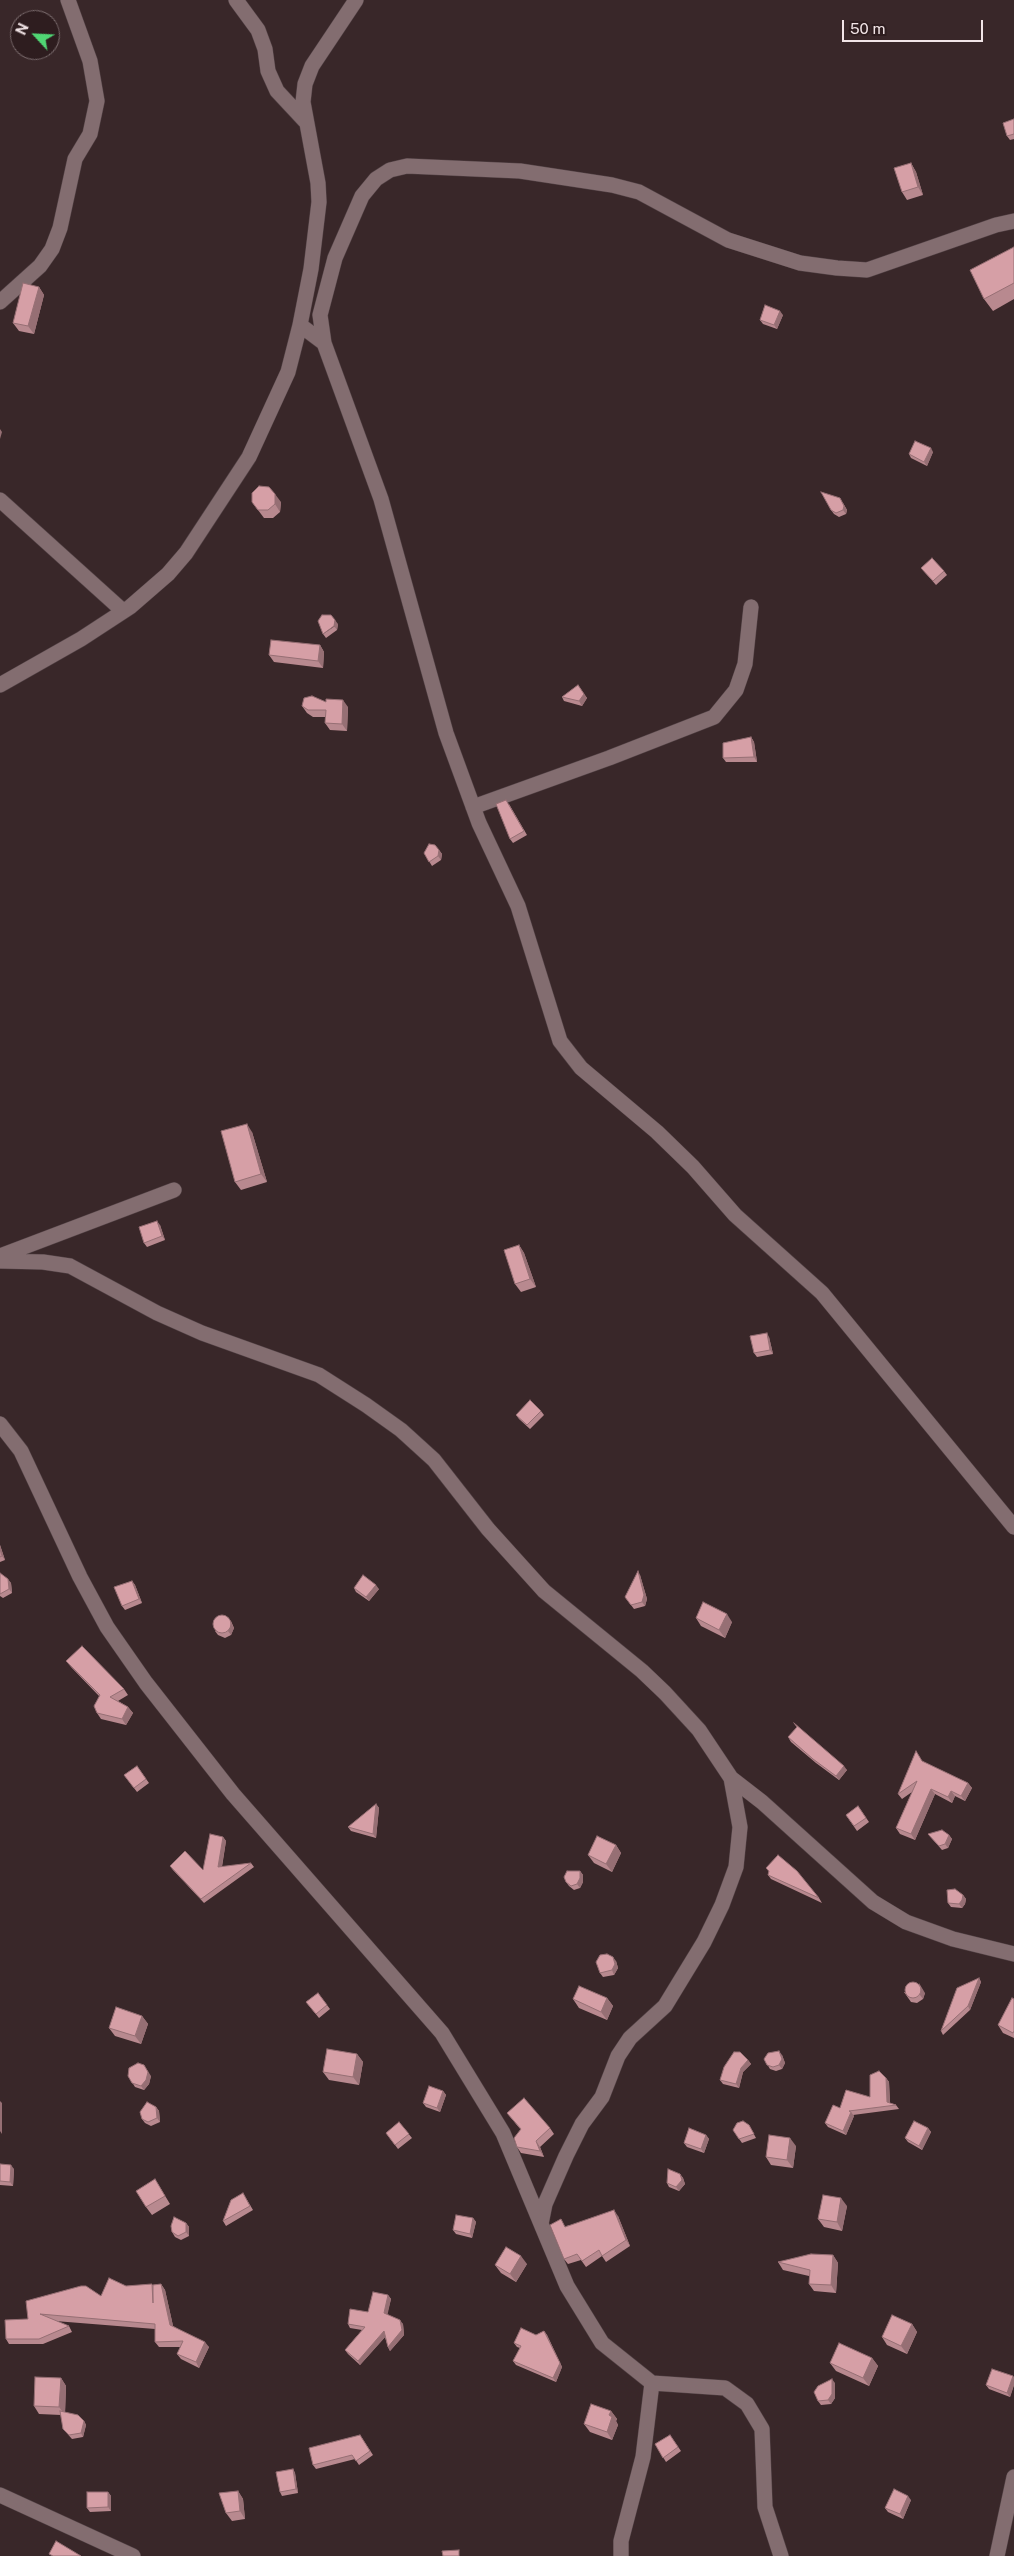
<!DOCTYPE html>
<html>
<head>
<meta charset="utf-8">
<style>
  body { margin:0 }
  #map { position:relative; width:1014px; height:2556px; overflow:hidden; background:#392729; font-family:"Public Sans",sans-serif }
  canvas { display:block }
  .north { position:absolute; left:10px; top:10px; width:50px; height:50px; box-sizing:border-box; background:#2e1d1f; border:1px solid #7c6d6f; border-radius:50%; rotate:295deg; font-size:14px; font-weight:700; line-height:20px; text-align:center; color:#f2e5e7 }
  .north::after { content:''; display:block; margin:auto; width:18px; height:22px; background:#50d674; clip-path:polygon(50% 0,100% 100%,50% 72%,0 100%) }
  .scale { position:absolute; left:842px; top:20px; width:141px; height:22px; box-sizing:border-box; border:2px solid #f2e5e7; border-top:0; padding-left:6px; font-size:15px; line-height:18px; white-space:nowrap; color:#f2e5e7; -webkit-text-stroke:4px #2e1d1f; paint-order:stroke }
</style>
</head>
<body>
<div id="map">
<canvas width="1014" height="2556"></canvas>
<div class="north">N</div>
<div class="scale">50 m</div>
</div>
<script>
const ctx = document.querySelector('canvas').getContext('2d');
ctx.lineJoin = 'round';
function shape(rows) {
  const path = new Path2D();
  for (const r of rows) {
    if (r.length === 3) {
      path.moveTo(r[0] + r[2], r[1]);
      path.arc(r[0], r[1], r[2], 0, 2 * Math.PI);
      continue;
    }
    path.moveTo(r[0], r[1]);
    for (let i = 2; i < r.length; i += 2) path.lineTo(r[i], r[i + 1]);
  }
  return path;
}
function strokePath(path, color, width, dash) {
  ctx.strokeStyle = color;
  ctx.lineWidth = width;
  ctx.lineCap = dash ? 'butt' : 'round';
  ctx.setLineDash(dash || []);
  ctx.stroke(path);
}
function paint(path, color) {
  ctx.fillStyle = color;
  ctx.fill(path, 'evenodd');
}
const minor = shape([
  [236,0,258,30,265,49,268,71,277,91,305,121],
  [1014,221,996,225,867,270,837,268,800,263,728,240,639,192,612,185,520,171,407,166,390,170,376,179,362,196,335,258,320,315,324,343,381,499,446,733,479,823,518,906,560,1041,581,1068,657,1132,693,1167,735,1215,822,1293,1014,1527],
  [0,302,40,266,52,249,60,228,75,159,90,134,97,101,90,61,68,0],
  [324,343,300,325,311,269,319,202,318,183,303,102,305,84,312,66,356,0],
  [0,500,123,611],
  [0,685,81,639,130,607,168,574,186,553,249,457,288,372,300,325],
  [473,807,609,758,714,717,736,690,745,664,751,607],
  [0,1256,174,1190],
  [0,1261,43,1262,70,1266,157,1313,202,1333,319,1375,366,1405,401,1430,434,1460,488,1529,544,1591,642,1671,665,1693,699,1730,731,1778,762,1802,873,1902,906,1922,953,1939,1014,1954],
  [0,1424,21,1451,80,1577,107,1627,146,1683,233,1794,442,2033,503,2133,567,2286,602,2343,652,2383,643,2457,621,2541,621,2556],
  [541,2224,545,2204,566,2156,582,2124,602,2097,618,2056,630,2038,665,2006,704,1942,722,1905,736,1867,740,1827,731,1778],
  [652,2383,725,2388,747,2404,762,2429,765,2507,781,2556],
  [0,2495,133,2556],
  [997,2556,1014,2477]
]);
const wall = shape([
  [1014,119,1014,139,1010,140,1007,136],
  [911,163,916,172,923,195,907,200,902,192],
  [1014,247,1014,299,993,311,984,299],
  [39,287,44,295,34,334,19,331,13,323],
  [783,315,777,329,763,324,760,320],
  [933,452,927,466,911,458,909,454],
  [252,502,281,502,280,512,273,518,264,518],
  [843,503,847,510,846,514,839,517,834,514,831,510],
  [921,568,944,571,947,575,936,585],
  [338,624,337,630,326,638,323,634],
  [320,645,324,652,323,668,274,662,269,655],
  [578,685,587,698,582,706,564,701,562,697],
  [326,702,348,707,347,731,330,730,325,723,325,717,313,717,307,713,302,706],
  [751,737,754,742,757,762,726,762,723,758],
  [509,804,527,835,513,843,510,839],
  [439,850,442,854,441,860,432,866,424,853],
  [252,1132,267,1182,241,1190,235,1182],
  [160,1225,165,1240,147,1247,144,1243],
  [519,1245,524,1253,536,1287,521,1292,515,1284],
  [769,1337,773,1354,757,1357,754,1353],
  [541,1411,544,1415,530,1429,519,1419,516,1415],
  [0,1545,5,1560,0,1562],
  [0,1573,11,1583,12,1593,3,1598,0,1596],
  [640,1575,647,1599,645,1606,634,1609,625,1597],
  [132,1581,135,1585,142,1603,125,1610,122,1606],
  [354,1588,379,1589,369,1601,356,1592],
  [696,1618,732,1622,725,1638,701,1626],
  [231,1621,234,1628,231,1635,225,1638,218,1635,215,1631],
  [66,1661,124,1689,128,1695,118,1701,128,1707,133,1713,126,1725,101,1719,97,1713,99,1696,71,1667],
  [788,1737,847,1770,839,1780,816,1763,791,1742],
  [923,1762,968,1783,972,1788,965,1801,955,1796,952,1803,935,1794,915,1840,900,1834,896,1828,912,1792,902,1799,898,1794],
  [137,1766,149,1783,137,1792,124,1775],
  [376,1804,379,1808,376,1838,351,1831,348,1827],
  [858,1806,869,1822,857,1831,846,1815],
  [928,1834,949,1835,952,1839,948,1848,942,1850],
  [223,1837,226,1841,222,1867,251,1863,254,1867,204,1903,173,1870,170,1866,203,1870],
  [616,1845,621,1853,612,1872,594,1863,588,1855],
  [766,1868,819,1898,822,1903,771,1879,768,1875,769,1872],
  [580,1871,583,1875,583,1882,580,1888,574,1890,569,1886,566,1882],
  [963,1895,966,1899,965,1904,962,1908,951,1907,948,1903],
  [616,1961,618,1968,614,1975,603,1977,600,1973],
  [979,1978,981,1982,970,2010,943,2035,941,2031],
  [904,1992,925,1993,923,1999,917,2003,911,2002],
  [318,1993,330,2009,319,2018,306,2002],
  [607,1998,613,2006,607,2020,579,2008,573,1999],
  [1014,1999,1014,2038,1003,2033,998,2025],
  [142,2016,148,2024,141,2044,115,2036,109,2028],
  [357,2054,363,2062,359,2085,329,2080,323,2072],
  [782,2055,785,2063,782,2069,776,2071,770,2069,764,2059],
  [748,2060,751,2064,743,2072,739,2088,723,2084,720,2080],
  [128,2076,151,2076,149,2084,144,2090,135,2087],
  [886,2078,889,2082,890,2103,896,2105,899,2109,853,2115,854,2116,846,2135,828,2127,825,2123,870,2097],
  [443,2091,446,2095,440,2112,426,2107,423,2103],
  [156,2107,159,2111,160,2122,151,2126,145,2123,142,2119],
  [507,2113,550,2128,554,2134,540,2147,544,2157,521,2153,517,2147,521,2130],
  [399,2122,412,2138,398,2149,386,2133],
  [749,2125,756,2138,742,2143,733,2130],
  [928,2128,931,2132,922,2150,908,2142,905,2138],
  [706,2135,709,2139,704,2153,687,2147,684,2143],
  [796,2146,793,2168,771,2165,766,2157],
  [0,2164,14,2169,13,2186,0,2185],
  [680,2174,683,2178,685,2184,679,2191,669,2187,667,2183],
  [155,2179,170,2204,152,2215,146,2207],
  [243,2193,253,2210,226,2226,223,2221],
  [847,2206,842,2231,824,2227,818,2219],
  [618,2216,630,2246,606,2262,602,2256,586,2267,581,2260,568,2264,564,2259,566,2226],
  [473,2218,476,2222,472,2238,456,2234,453,2230],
  [186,2223,189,2227,189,2236,181,2240,175,2237,172,2232],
  [833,2255,838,2263,836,2293,814,2291,809,2284,809,2276,783,2270,778,2262],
  [527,2264,516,2282,501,2273,495,2265],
  [161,2284,165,2290,173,2326,209,2347,199,2368,181,2359,177,2354,181,2347,159,2347,155,2342,155,2329,55,2321,69,2326,72,2332,43,2344,9,2344,6,2339,28,2319,101,2296,126,2286,153,2285],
  [388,2295,391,2299,387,2314,403,2324,404,2335,390,2351,388,2347,385,2337,360,2365,348,2354,345,2350,362,2330,350,2328,348,2324,368,2312],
  [912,2324,917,2332,907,2354,887,2345,882,2337],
  [544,2331,547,2335,562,2367,556,2382,516,2365,513,2361,520,2348,517,2347,514,2343,536,2335],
  [872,2358,878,2366,869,2386,836,2371,830,2363],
  [1013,2376,1014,2378,1014,2385,1010,2397,989,2389,986,2385],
  [61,2378,66,2386,65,2412,84,2421,86,2425,83,2437,72,2439,63,2429,61,2415,39,2414,34,2406],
  [835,2383,835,2398,831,2404,821,2405,818,2401],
  [611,2411,617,2419,616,2421,618,2425,612,2440,590,2432,584,2424],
  [360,2435,373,2455,359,2465,355,2459,316,2469,313,2465],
  [670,2435,681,2451,666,2462,655,2444],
  [293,2469,295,2473,298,2493,282,2496,280,2492],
  [238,2491,243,2499,245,2519,232,2521,226,2513],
  [108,2492,111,2496,111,2511,90,2512,87,2508],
  [911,2500,903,2519,888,2512,885,2508]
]);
const shadedWall = shape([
  [911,163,916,172,923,195,918,187],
  [39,287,44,295,34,334,28,326],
  [780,311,783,315,777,329,774,325],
  [0,429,2,432,0,439],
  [931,448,933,452,927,466,924,462],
  [275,494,281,502,280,512,275,504],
  [840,498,847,510,846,514,843,510],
  [335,620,338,624,337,630,334,626],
  [320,645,324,652,323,668,318,661],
  [584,694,587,698,582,706,579,701],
  [343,700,348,707,347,731,342,724],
  [751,737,754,742,757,762,754,757],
  [439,850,442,854,441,860,438,856],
  [247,1124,252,1132,267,1182,261,1174],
  [157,1221,160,1225,165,1240,162,1236],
  [519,1245,524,1253,536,1287,530,1279],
  [767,1333,769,1337,773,1354,770,1350],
  [0,1545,5,1560,2,1556,0,1549],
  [638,1571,640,1575,647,1599,645,1606,642,1602],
  [8,1579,11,1583,12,1593,9,1589],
  [132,1581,135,1585,142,1603,139,1599],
  [376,1585,379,1589,369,1601,366,1597],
  [727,1614,732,1622,725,1638,719,1630],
  [228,1617,234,1628,231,1635,228,1631],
  [128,1707,133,1713,126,1725,122,1719],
  [844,1766,847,1770,839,1780,836,1776],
  [968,1783,972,1788,965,1801,961,1796],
  [931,1789,935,1794,915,1840,911,1834],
  [951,1791,955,1796,952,1803,948,1797],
  [376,1804,379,1808,376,1838,373,1834],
  [949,1835,952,1839,948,1848,945,1844],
  [223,1837,226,1841,221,1871,218,1867],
  [616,1845,621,1853,612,1872,606,1864],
  [580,1871,583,1875,583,1882,580,1888,577,1884],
  [963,1895,966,1899,965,1904,962,1908,959,1904],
  [613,1957,616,1961,618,1968,614,1975,612,1970],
  [979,1978,981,1982,970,2010,968,2006],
  [919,1983,925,1993,923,1999,920,1995],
  [607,1998,613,2006,607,2020,601,2012],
  [142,2016,148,2024,141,2044,135,2036],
  [779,2051,782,2055,785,2063,782,2069,779,2065],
  [357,2054,363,2062,359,2085,353,2077],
  [748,2060,751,2064,743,2072,739,2088,736,2084,741,2068],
  [144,2065,151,2076,149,2084,144,2090,141,2086],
  [886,2078,889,2082,890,2106,887,2102],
  [443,2091,446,2095,440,2112,437,2108],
  [0,2101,2,2103,2,2134,0,2131],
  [156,2107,159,2111,160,2122,157,2118],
  [851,2112,854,2116,846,2135,843,2131],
  [928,2128,931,2132,922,2150,919,2146],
  [706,2135,709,2139,704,2153,701,2149],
  [790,2138,796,2146,793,2168,787,2160],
  [536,2141,540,2147,544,2157,540,2151],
  [11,2165,14,2169,13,2186,10,2182],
  [680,2174,683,2178,685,2184,679,2191,676,2187],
  [841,2198,847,2206,842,2231,837,2222],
  [614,2210,618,2216,630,2246,626,2240],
  [473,2218,476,2222,472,2238,470,2234],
  [186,2223,189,2227,189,2236,186,2232],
  [833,2255,838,2263,836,2293,831,2285],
  [521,2256,527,2264,516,2282,510,2274],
  [161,2284,165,2290,174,2330,170,2325],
  [388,2295,391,2299,387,2317,384,2313],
  [400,2320,403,2324,404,2335,390,2351,388,2347],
  [912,2324,917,2332,907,2354,901,2346],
  [384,2331,387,2335,360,2365,358,2361],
  [544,2331,547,2335,562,2367,556,2382,553,2378],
  [205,2342,209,2347,199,2368,196,2362],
  [872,2358,878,2366,869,2386,863,2378],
  [1013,2376,1014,2378,1014,2385,1010,2397,1007,2393],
  [61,2378,66,2386,65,2415,59,2407],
  [832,2379,835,2383,835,2398,831,2404,828,2400],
  [611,2411,617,2419,616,2421,618,2425,612,2440,607,2432,609,2415],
  [84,2421,86,2425,83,2437,81,2433],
  [293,2469,295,2473,298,2493,296,2489],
  [238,2491,243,2499,245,2519,240,2511],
  [108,2492,111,2496,111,2511,108,2507],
  [908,2496,911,2500,903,2519,900,2514]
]);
const building = shape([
  [1014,119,1014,134,1007,136,1003,123,1014,119],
  [911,163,918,187,902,192,894,168,911,163],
  [1014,247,1014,283,984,299,970,270,1014,247],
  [23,283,39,287,28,326,13,323,23,283],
  [765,305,780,311,774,325,760,320,765,305],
  [915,441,931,448,924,462,909,454,915,441],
  [259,486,269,487,275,494,275,504,268,510,258,510,252,502,252,493,259,486],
  [821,492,840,498,844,506,843,510,836,513,831,510,821,492],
  [932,558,944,571,933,581,921,568,932,558],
  [322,615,331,615,335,620,334,626,323,634,318,621,322,615],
  [271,640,320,645,318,661,269,655,271,640],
  [578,685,584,694,579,701,562,697,578,685],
  [312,696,326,702,326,699,343,700,342,724,325,723,326,710,308,710,302,706,304,698,312,696],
  [751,737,754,757,723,758,723,743,751,737],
  [506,800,524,831,510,839,496,804,506,800],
  [429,844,435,845,439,850,438,856,429,862,424,853,429,844],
  [247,1124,261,1174,235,1182,221,1131,247,1124],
  [157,1221,162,1236,144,1243,139,1227,157,1221],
  [519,1245,530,1279,515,1284,504,1250,519,1245],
  [767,1333,770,1350,754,1353,750,1336,767,1333],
  [530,1400,541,1411,527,1425,516,1415,530,1400],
  [0,1549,2,1556,0,1557,0,1549],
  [638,1571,644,1595,642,1602,631,1605,625,1597,638,1571],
  [0,1573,8,1579,9,1589,0,1594,0,1573],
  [363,1575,376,1585,366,1597,354,1588,363,1575],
  [132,1581,139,1599,122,1606,114,1587,132,1581],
  [703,1602,727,1614,719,1630,696,1618,703,1602],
  [222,1624,9],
  [82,1646,124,1689,110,1697,128,1707,122,1719,97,1713,94,1706,100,1695,66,1661,82,1646],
  [794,1723,844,1766,836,1776,813,1759,788,1737,797,1727,794,1723],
  [916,1751,922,1761,968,1783,961,1796,951,1791,948,1797,931,1789,911,1834,896,1828,917,1781,898,1794,916,1751],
  [137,1766,146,1779,134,1788,124,1775,137,1766],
  [376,1804,373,1834,348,1827,376,1804],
  [858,1806,866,1818,854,1826,846,1815,858,1806],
  [942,1830,949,1835,945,1844,939,1846,928,1834,942,1830],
  [210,1834,223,1837,218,1867,251,1863,201,1899,170,1866,185,1851,203,1870,210,1834],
  [597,1836,616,1845,606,1864,588,1855,597,1836],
  [778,1855,797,1871,819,1898,768,1875,769,1871,766,1868,778,1855],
  [567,1871,580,1871,580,1878,577,1884,571,1886,566,1882,564,1877,567,1871],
  [955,1889,963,1895,962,1900,959,1904,948,1903,947,1890,955,1889],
  [607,1954,613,1957,615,1964,612,1970,600,1973,596,1962,600,1955,607,1954],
  [979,1978,968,2006,941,2031,957,1988,979,1978],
  [913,1990,8],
  [579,1986,607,1998,601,2012,573,1999,579,1986],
  [318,1993,327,2005,316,2014,306,2002,318,1993],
  [1012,1998,1014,1999,1014,2031,1013,2033,998,2025,1012,1998],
  [116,2007,142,2016,135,2036,109,2028,116,2007],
  [327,2049,357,2054,353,2077,323,2072,327,2049],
  [779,2051,782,2059,779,2065,773,2067,767,2065,764,2059,768,2053,779,2051],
  [734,2052,740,2052,748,2060,741,2068,736,2084,720,2080,724,2067,734,2052],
  [138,2063,144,2065,148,2072,146,2080,141,2086,132,2083,128,2076,129,2068,138,2063],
  [879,2071,886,2078,887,2102,896,2105,849,2111,851,2112,843,2131,825,2123,833,2105,840,2108,846,2090,870,2097,870,2075,879,2071],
  [429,2086,443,2091,437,2108,423,2103,429,2086],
  [524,2098,550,2128,536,2141,540,2151,517,2147,514,2138,521,2129,507,2113,524,2098],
  [147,2102,156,2107,157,2118,148,2122,142,2119,140,2112,147,2102],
  [743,2121,749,2125,754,2134,739,2139,733,2130,737,2123,743,2121],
  [914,2121,928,2128,919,2146,905,2138,914,2121],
  [399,2122,409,2134,395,2145,386,2133,399,2122],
  [689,2128,706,2135,701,2149,684,2143,689,2128],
  [769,2135,790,2138,787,2160,766,2157,769,2135],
  [0,2164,11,2165,10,2182,0,2181,0,2164],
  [668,2169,680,2174,682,2180,676,2187,667,2183,668,2169],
  [155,2179,165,2196,146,2207,136,2191,155,2179],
  [243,2193,250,2206,223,2221,231,2200,243,2193],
  [823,2195,841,2198,837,2222,818,2219,823,2195],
  [614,2210,626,2240,602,2256,599,2250,582,2261,577,2254,564,2259,550,2225,561,2219,565,2227,614,2210],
  [456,2215,473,2218,470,2234,453,2230,456,2215],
  [174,2217,186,2223,186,2232,178,2236,172,2232,171,2226,174,2217],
  [506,2247,521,2256,510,2274,495,2265,506,2247],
  [811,2254,833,2255,831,2285,809,2284,810,2270,778,2262,811,2254],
  [109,2278,126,2286,152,2284,153,2303,153,2285,161,2284,170,2325,205,2342,196,2362,177,2354,183,2341,155,2342,155,2324,40,2314,69,2326,39,2339,6,2339,5,2320,28,2319,26,2301,81,2286,86,2286,101,2296,109,2278],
  [373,2292,388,2295,384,2313,400,2320,402,2330,388,2347,384,2331,358,2361,345,2350,365,2327,348,2324,350,2309,368,2312,373,2292],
  [892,2315,912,2324,901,2346,882,2337,892,2315],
  [521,2328,536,2335,544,2331,560,2363,553,2378,513,2361,521,2346,514,2343,521,2328],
  [839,2343,872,2358,863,2378,830,2363,839,2343],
  [992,2369,1013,2376,1007,2393,986,2385,992,2369],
  [35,2377,61,2378,59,2407,34,2406,35,2377],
  [832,2379,832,2394,828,2400,818,2401,814,2392,818,2386,832,2379],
  [591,2404,611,2411,609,2415,612,2417,607,2432,584,2424,591,2404],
  [60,2411,78,2415,84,2421,81,2433,69,2435,63,2429,60,2411],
  [360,2435,370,2451,356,2461,352,2455,313,2465,309,2448,360,2435],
  [670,2435,678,2447,663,2458,655,2444,670,2435],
  [293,2469,296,2489,280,2492,276,2472,293,2469],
  [894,2489,908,2496,900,2514,885,2508,894,2489],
  [238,2491,240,2511,226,2513,219,2493,238,2491],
  [87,2492,108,2492,108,2507,87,2508,87,2492],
  [56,2541,81,2556,53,2556,49,2554,56,2541],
  [459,2550,459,2556,443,2556,442,2551,459,2550]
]);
strokePath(minor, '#524245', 16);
strokePath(minor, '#836d70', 15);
paint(wall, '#b8898f');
paint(shadedWall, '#966f74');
paint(building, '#d69fa6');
strokePath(building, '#966f74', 1);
</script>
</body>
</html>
